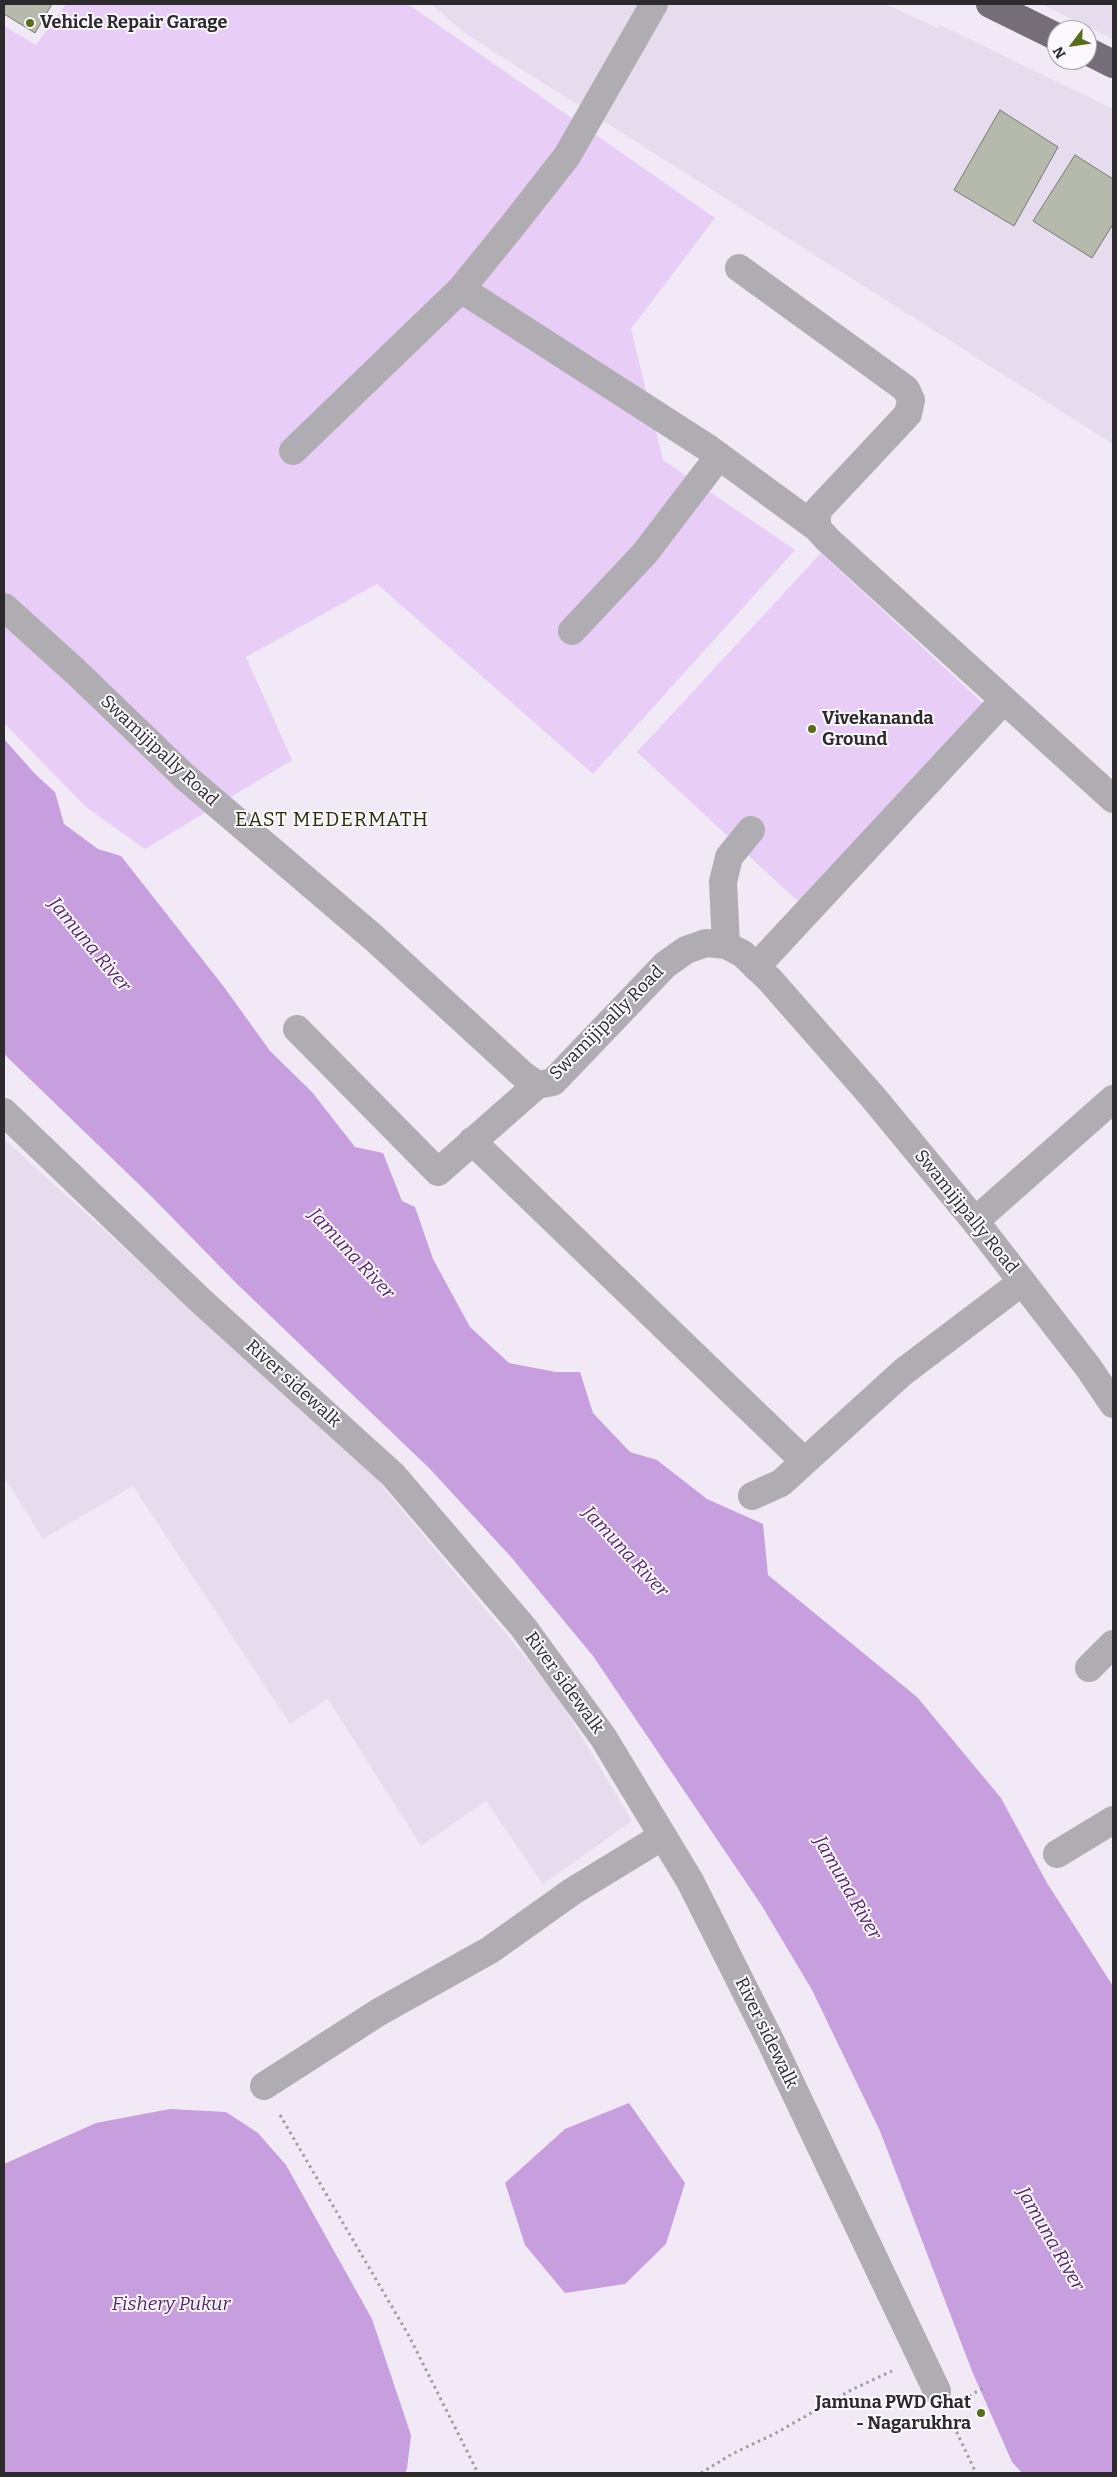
<!DOCTYPE html>
<html>
<head>
<meta charset="utf-8">
<style>
  body { margin:0 }
  #map { position:relative; width:1117px; height:2477px; overflow:hidden; background:#f1e9f6; font-family:Bitter,serif }
  canvas { display:block }
  .frame { position:absolute; inset:0; border:5px solid #2d2a2e; pointer-events:none }
  .north { position:absolute; left:1047px; top:20px; width:50px; height:50px; box-sizing:border-box; background:#fcf9fe; border:1px solid #a9a6ab; border-radius:50%; rotate:239deg; font-size:14px; font-weight:700; line-height:20px; text-align:center; color:#2d2a2e }
  .north::after { content:''; display:block; margin:auto; width:18px; height:22px; background:#586c19; clip-path:polygon(50% 0,100% 100%,50% 72%,0 100%) }
</style>
</head>
<body>
<div id="map">
<canvas width="1117" height="2477"></canvas>
<div class="frame"></div>
<div class="north">N</div>
</div>
<script>
const ctx = document.querySelector('canvas').getContext('2d');
ctx.lineJoin = 'round';
function paint(path, color) {
  ctx.fillStyle = color;
  ctx.fill(path, 'evenodd');
}
function shape(rows) {
  const path = new Path2D();
  for (const r of rows) {
    path.moveTo(r[0], r[1]);
    for (let i = 2; i < r.length; i += 2) path.lineTo(r[i], r[i + 1]);
  }
  return path;
}
function strokePath(path, color, width, dash) {
  ctx.strokeStyle = color;
  ctx.lineWidth = width;
  ctx.lineCap = dash ? 'butt' : 'round';
  ctx.setLineDash(dash || []);
  ctx.stroke(path);
}
function label(font, color, halo, rows, align = 'center') {
  ctx.font = font + ' Bitter,serif';
  ctx.lineWidth = 4;
  ctx.setLineDash([]);
  ctx.textBaseline = 'middle';
  ctx.strokeStyle = halo;
  ctx.fillStyle = color;
  for (const [text, x, y, turn = 0] of rows) {
    ctx.save();
    ctx.translate(x, y);
    ctx.rotate((+turn || 0) * Math.PI / 180);
    ctx.textAlign = isNaN(turn) ? turn : align;
    if (halo) ctx.strokeText(text, 0, 0);
    ctx.fillText(text, 0, 0);
    ctx.restore();
  }
}
const built = shape([
  [431,4,885,4,938,28,940,25,1113,109,1113,444,466,34],
  [1041,4,1113,4,1113,39],
  [4,1139,373,1475,556,1694,632,1821,543,1884,486,1801,421,1846,328,1699,290,1724,133,1486,43,1539,4,1477]
]);
const green = shape([
  [66,4,408,4,715,218,631,329,663,460,795,550,593,774,377,584,246,657,292,760,145,849,86,807,4,723,4,26,36,45],
  [821,553,987,707,803,906,637,752]
]);
const water = shape([
  [4,739,36,775,55,792,64,824,98,849,121,856,224,987,270,1051,312,1092,355,1147,383,1153,402,1201,415,1207,433,1259,470,1327,509,1363,556,1372,580,1372,593,1413,630,1452,657,1460,707,1499,763,1524,768,1575,917,1697,1001,1798,1047,1883,1113,1986,1113,2473,1022,2473,1012,2462,972,2371,880,2131,812,1990,762,1906,593,1656,511,1557,430,1469,235,1282,151,1196,4,1054],
  [629,2103,685,2183,666,2244,625,2284,565,2293,525,2245,505,2183,565,2129],
  [170,2109,226,2112,258,2133,286,2165,372,2319,411,2435,407,2469,405,2473,4,2473,4,2164,96,2123]
]);
const building = shape([
  [4,4,52,4,35,33,4,14,4,4],
  [1000,110,1058,147,1014,226,954,190,1000,110],
  [1075,155,1113,179,1113,224,1092,258,1033,221,1075,155]
]);
const path = shape([
  [280,2115,409,2336,478,2473],
  [969,2396,985,2387],
  [951,2420,976,2473],
  [701,2473,732,2454,776,2433,853,2389,892,2371]
]);
const minor = shape([
  [739,268,906,389,911,400,908,414,817,511,817,528,828,540,1113,799],
  [461,289,708,448,817,528],
  [293,451,461,289,513,225,567,156,654,4],
  [572,631,645,553,719,456],
  [726,945,723,882,729,857,751,830],
  [756,967,1004,700],
  [297,1029,438,1172,537,1085],
  [4,1112,201,1301,393,1475,523,1627,603,1737,690,1881,771,2042,937,2391],
  [472,1141,804,1461],
  [975,1221,1113,1099],
  [752,1496,781,1483,903,1372,1022,1282],
  [1089,1668,1113,1644],
  [1057,1854,1113,1820],
  [264,2086,379,2012,490,1950,573,1891,663,1836]
]);
const tertiary = shape([
  [4,607,76,672,184,776,374,938,522,1074,537,1085,553,1082,665,965,686,950,706,943,726,945,743,954,770,980,872,1096,975,1221,1088,1367,1113,1404]
]);
const trunk = shape([
  [990,4,1057,37],
  [1087,51,1113,64]
]);
const markers = [
  [30,23,5,"#586c19"],
  [812,729,5,"#586c19"],
  [981,2413,5,"#586c19"]
];
const poiNames = [
  ["Vehicle Repair Garage",40,23],
  ["Vivekananda",822,719],
  ["Ground",822,740],
  ["Jamuna PWD Ghat",971,2403,"right"],
  ["- Nagarukhra",971,2424,"right"]
];
const streetNames = [
  ["Swamijipally Road",159,751,43],
  ["Swamijipally Road",607,1023,-45],
  ["Swamijipally Road",966,1212,51],
  ["River sidewalk",293,1384,42],
  ["River sidewalk",564,1683,54],
  ["River sidewalk",766,2033,64]
];
const waterNames = [
  ["Jamuna River",89,945,50],
  ["Jamuna River",351,1254,47],
  ["Jamuna River",625,1552,47],
  ["Jamuna River",847,1888,60],
  ["Jamuna River",1050,2239,60],
  ["Fishery Pukur",171,2305]
];
const quarterNames = [
  ["EAST MEDERMATH",332,820]
];
paint(built, '#e7dbee');
paint(green, '#e8cdf7');
paint(water, '#c79fde');
paint(building, '#b6baad');
strokePath(building, '#787c71', 1);
strokePath(path, '#9f9aa3', 3, [2.5, 4]);
strokePath(minor, '#b0adb2', 28);
strokePath(tertiary, '#b0adb2', 28);
strokePath(trunk, '#756e78', 28);
for (const [x, y, r, color] of markers) {
  const dot = new Path2D();
  dot.arc(x, y, r, 0, 2 * Math.PI);
  ctx.fillStyle = color;
  ctx.fill(dot);
  strokePath(dot, '#fcf9fe', 2);
}
label('bold 18px', '#2d2a2e', '#fcf9fe', poiNames, 'left');
label('18px', '#2d2a2e', '#fcf9fe', streetNames);
label('italic 19px', '#592771', '#fcf9fe', waterNames);
ctx.letterSpacing = '1px';
label('20px', '#252f08', '#fcf9fe', quarterNames);
ctx.letterSpacing = '0px';
</script>
</body>
</html>
